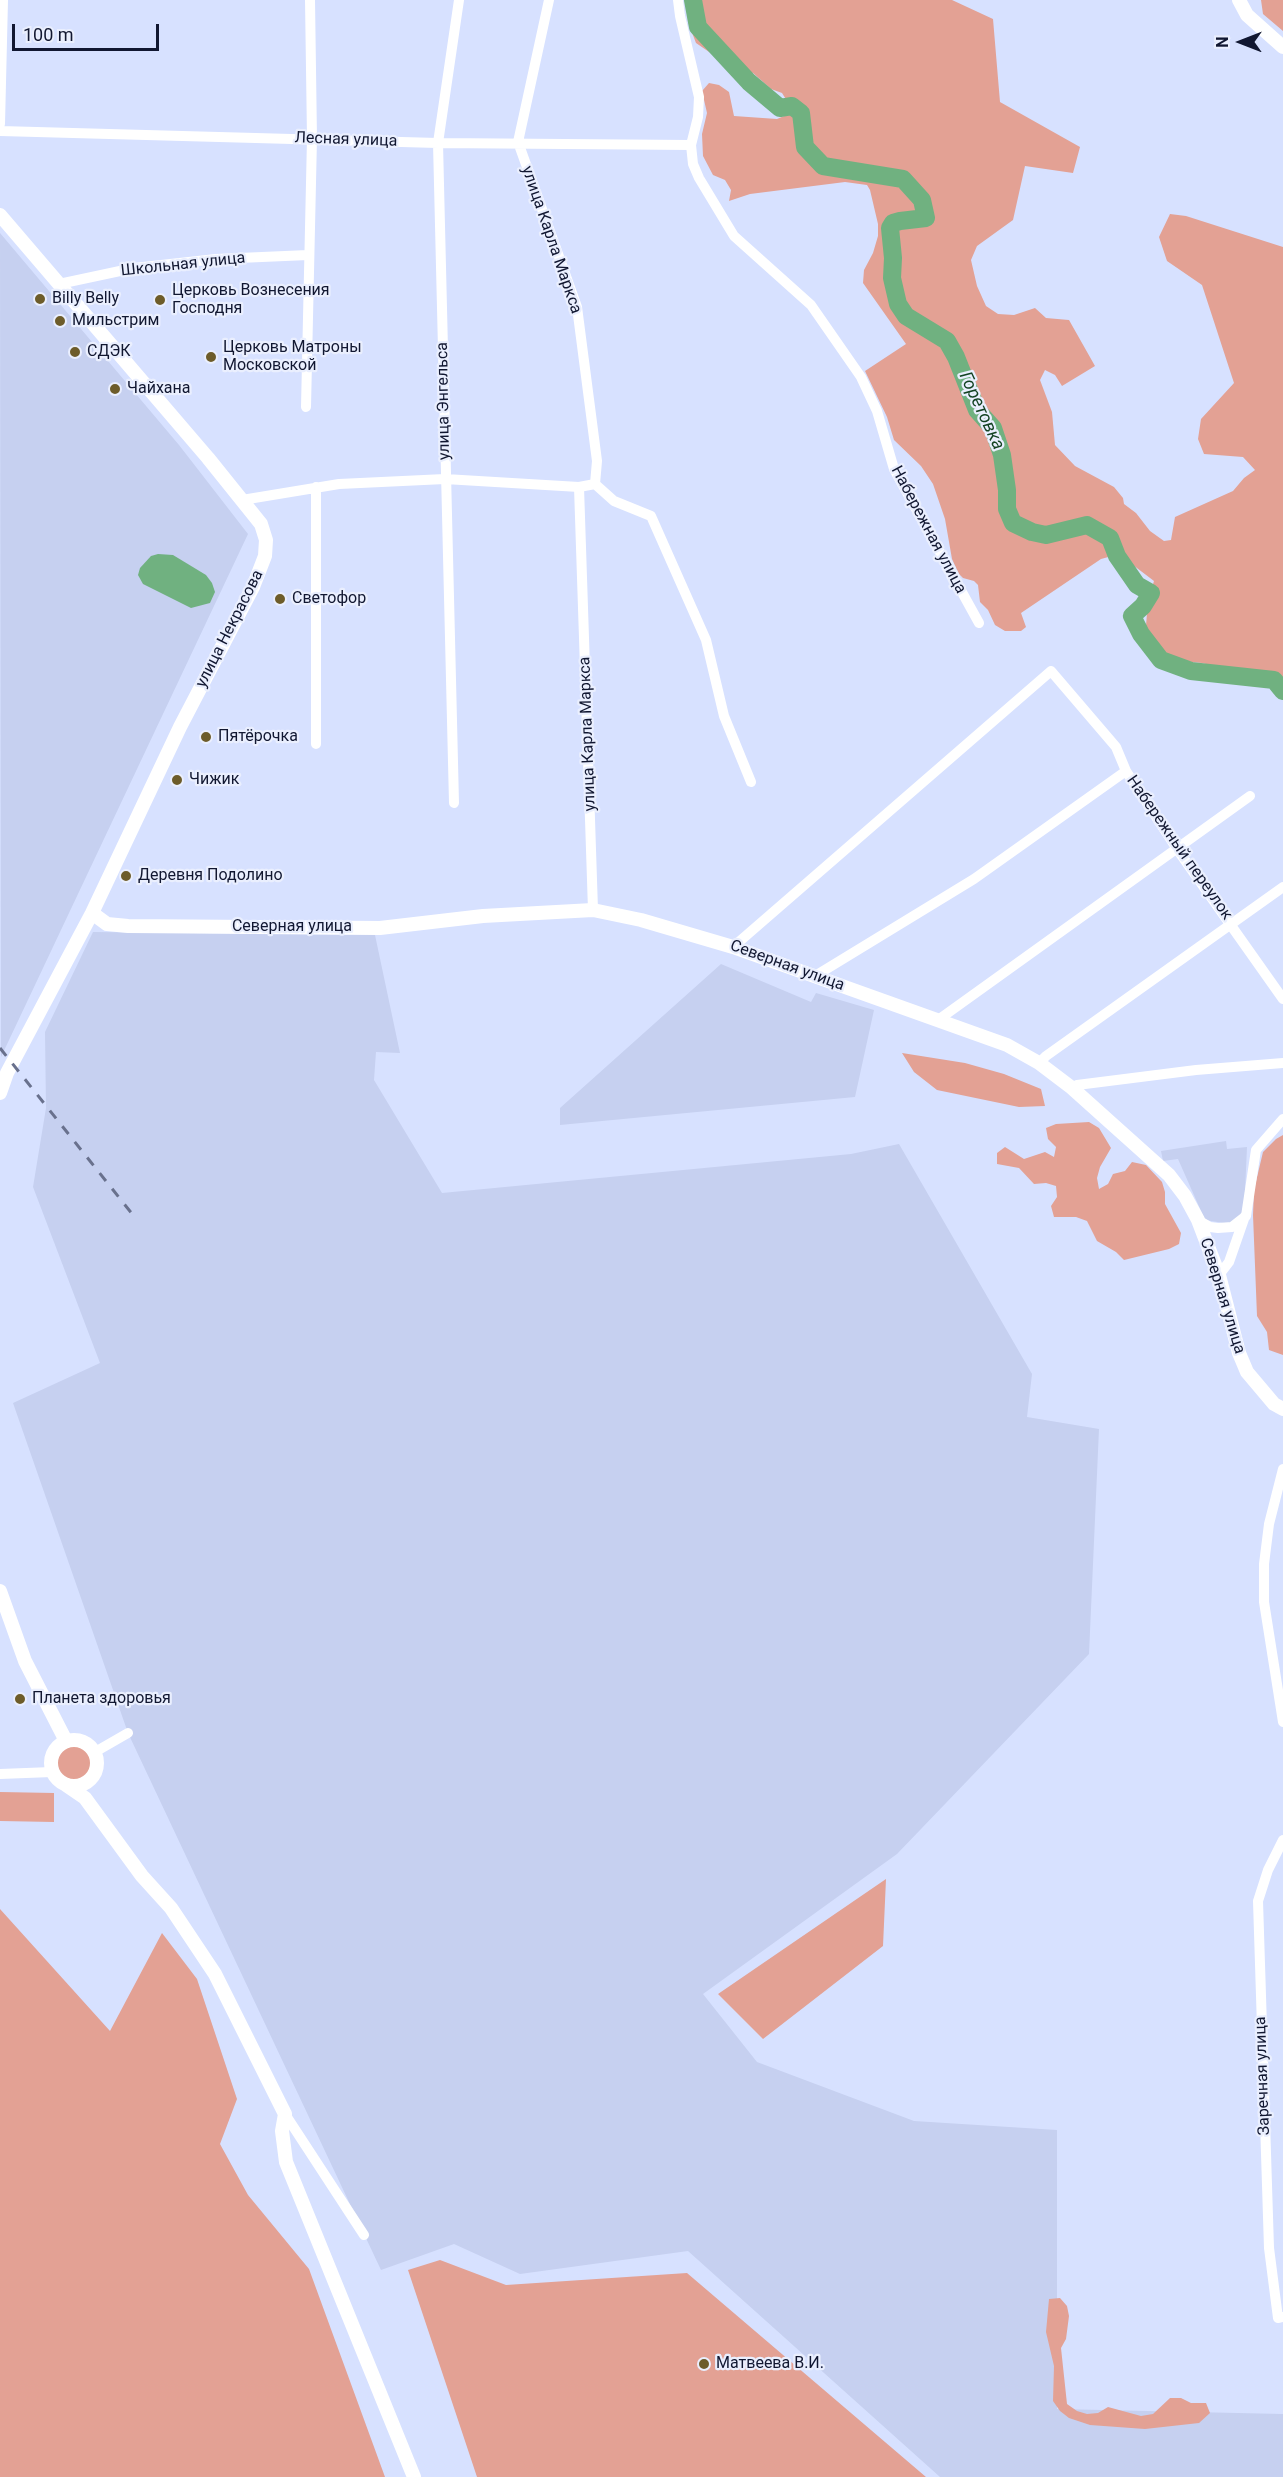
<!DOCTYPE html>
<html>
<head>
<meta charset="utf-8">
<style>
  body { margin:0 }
  #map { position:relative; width:1283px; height:2477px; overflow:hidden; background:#d7e1ff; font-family:Roboto,sans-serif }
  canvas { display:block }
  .north { position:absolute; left:1211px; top:12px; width:60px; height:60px; -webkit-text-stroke:4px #eaeffe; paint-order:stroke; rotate:270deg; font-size:16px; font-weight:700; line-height:24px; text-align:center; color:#111731 }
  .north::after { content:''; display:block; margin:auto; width:21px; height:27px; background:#111731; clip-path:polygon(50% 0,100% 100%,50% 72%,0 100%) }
  .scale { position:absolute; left:12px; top:24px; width:147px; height:27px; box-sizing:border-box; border:3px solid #111731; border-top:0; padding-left:8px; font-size:18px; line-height:21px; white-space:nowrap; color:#111731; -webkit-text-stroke:4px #eaeffe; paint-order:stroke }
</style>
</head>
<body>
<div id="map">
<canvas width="1283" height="2477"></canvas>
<div class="north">N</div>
<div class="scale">100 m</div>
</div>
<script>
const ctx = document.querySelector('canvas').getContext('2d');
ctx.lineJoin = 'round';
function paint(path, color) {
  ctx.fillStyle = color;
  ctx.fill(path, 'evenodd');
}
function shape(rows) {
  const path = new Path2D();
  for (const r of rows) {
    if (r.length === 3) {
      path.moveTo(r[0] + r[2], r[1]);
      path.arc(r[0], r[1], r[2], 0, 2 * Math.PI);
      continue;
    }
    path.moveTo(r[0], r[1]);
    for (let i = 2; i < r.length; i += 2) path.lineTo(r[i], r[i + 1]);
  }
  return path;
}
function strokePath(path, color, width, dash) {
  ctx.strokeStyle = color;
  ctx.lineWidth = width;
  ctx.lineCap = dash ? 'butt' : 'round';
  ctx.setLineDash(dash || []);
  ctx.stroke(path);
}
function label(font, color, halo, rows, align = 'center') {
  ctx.font = font + ' Roboto,sans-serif';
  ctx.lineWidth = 4.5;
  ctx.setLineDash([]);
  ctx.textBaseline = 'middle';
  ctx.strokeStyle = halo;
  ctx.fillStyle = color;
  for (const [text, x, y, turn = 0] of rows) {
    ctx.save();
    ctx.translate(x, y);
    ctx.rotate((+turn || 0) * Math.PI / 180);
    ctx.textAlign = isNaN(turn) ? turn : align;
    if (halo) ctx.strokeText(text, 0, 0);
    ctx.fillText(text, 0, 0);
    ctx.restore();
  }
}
const built = shape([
  [0,233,179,445,248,534,1,1057],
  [93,932,375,935,400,1053,376,1052,374,1080,442,1193,851,1154,899,1144,1032,1374,1027,1417,1099,1429,1089,1654,897,1854,703,1994,757,2062,914,2121,1057,2130,1057,2409,1283,2414,1283,2477,940,2477,688,2251,520,2274,454,2244,381,2270,128,1733,13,1403,100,1363,33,1187,46,1108,45,1032],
  [721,964,811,1002,816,993,874,1010,855,1097,560,1125,560,1108],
  [1226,1141,1227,1149,1247,1147,1244,1214,1230,1224,1205,1220,1178,1159,1163,1161,1161,1151]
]);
const green = shape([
  [687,0,952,0,993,19,1000,102,1080,147,1073,173,1025,166,1013,220,977,246,971,260,977,286,986,306,998,314,1014,315,1035,308,1046,318,1069,320,1095,366,1062,386,1055,375,1045,370,1040,380,1052,412,1055,445,1075,466,1114,487,1123,498,1124,504,1136,513,1150,531,1164,541,1171,540,1175,517,1233,491,1244,478,1255,470,1243,457,1204,454,1198,439,1201,419,1234,383,1202,285,1167,261,1159,237,1170,214,1186,216,1283,247,1283,683,1202,663,1172,660,1153,647,1146,626,1148,600,1154,581,1129,562,1123,553,1101,559,1021,613,1026,627,1021,631,1005,631,995,625,988,610,980,602,978,585,974,581,963,578,959,574,952,559,945,519,933,484,921,466,894,440,887,417,865,371,906,344,863,283,864,270,873,253,878,236,878,224,870,190,867,185,845,182,750,194,729,201,731,190,725,180,713,175,703,156,702,134,707,113,702,91,709,83,719,85,729,92,734,116,777,119,794,112,782,93,771,89,753,73,742,70,730,73,715,56,696,43,688,22],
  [1261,0,1283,0,1283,31,1263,14],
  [902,1053,965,1063,1004,1074,1041,1089,1045,1106,1019,1107,937,1090,914,1072],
  [1089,1122,1099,1128,1111,1148,1100,1167,1097,1178,1099,1189,1108,1184,1113,1174,1125,1171,1132,1162,1146,1165,1162,1182,1165,1192,1165,1204,1181,1233,1179,1244,1169,1249,1124,1260,1116,1252,1097,1241,1087,1221,1076,1217,1054,1217,1051,1206,1057,1197,1056,1186,1046,1183,1034,1184,1019,1168,997,1164,997,1153,1005,1147,1024,1159,1045,1152,1054,1157,1056,1147,1048,1139,1046,1128,1056,1124],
  [1283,1135,1283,1355,1269,1350,1267,1332,1257,1316,1253,1215,1254,1190,1263,1152,1276,1139],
  [74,1763,17],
  [0,1792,54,1793,54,1822,0,1821],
  [886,1879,883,1946,763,2039,718,1994],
  [0,1909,110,2031,162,1933,197,1979,237,2099,220,2144,248,2195,309,2269,385,2477,0,2477],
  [440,2260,506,2285,687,2273,926,2477,477,2477,408,2270],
  [1060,2298,1067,2306,1069,2316,1066,2339,1061,2348,1067,2404,1077,2411,1087,2414,1098,2413,1108,2407,1141,2416,1153,2414,1170,2398,1181,2398,1191,2403,1206,2403,1210,2413,1199,2423,1145,2429,1090,2425,1069,2418,1060,2411,1053,2401,1054,2366,1046,2332,1049,2299]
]);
const water = shape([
  [158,554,173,555,206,575,212,583,215,592,210,603,191,608,143,584,138,575,140,568,151,556]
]);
const river = shape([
  [693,0,698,27,749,82,780,108,792,106,801,113,805,147,823,166,903,179,922,200,926,218,900,221,893,223,890,228,893,258,892,278,898,304,906,316,947,341,956,357,977,410,993,428,1002,455,1007,490,1007,509,1013,523,1032,532,1046,535,1087,525,1110,538,1117,556,1137,585,1151,593,1143,606,1132,616,1141,634,1161,660,1191,671,1274,680,1283,691]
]);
const minor = shape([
  [549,0,518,142,577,307,597,461,595,484],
  [678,0,680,16,699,97,698,117,691,145,693,164,699,178,734,236,811,305,861,377,877,411,894,469,979,623],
  [0,124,3,0],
  [0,131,438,143,691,145],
  [59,284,134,268,216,259,308,255],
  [306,407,312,138,310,0],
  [316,487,316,744],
  [579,487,593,910],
  [242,500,339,484,445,479,579,487,595,484,614,501,651,516,706,640,724,716,751,782],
  [454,803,438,143,459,0],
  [733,947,1051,671,1116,747,1126,771,1177,849,1283,999],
  [815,976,974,879,1126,771],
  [938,1020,1250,796],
  [1039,1063,1046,1056,1283,887],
  [1072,1088,1077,1085,1196,1070,1283,1063],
  [1198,1220,1210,1227,1218,1228,1232,1227,1246,1216,1256,1150,1283,1119],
  [1219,1275,1229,1262,1245,1216],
  [1283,1469,1269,1524,1264,1564,1264,1602,1283,1722],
  [95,1752,128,1733],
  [0,1774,52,1772],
  [1283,1840,1268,1870,1258,1901,1269,2248,1278,2318,1283,2317],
  [285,2114,364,2235]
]);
const tertiary = shape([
  [1239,0,1247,15,1283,47],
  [0,215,208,458,261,524,266,540,265,556,253,587,180,727,92,913,7,1073,0,1093],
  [92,913,107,924,128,926,380,928,483,916,593,910,641,920,733,947,1007,1045,1039,1063,1072,1088,1169,1175,1185,1196,1198,1220,1219,1275,1239,1353,1247,1372,1274,1404,1283,1409],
  [0,1591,25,1661,66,1741],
  [74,1763,23],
  [66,1785,85,1798,142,1876,171,1908,215,1974,285,2114,282,2131,286,2162,414,2477]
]);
const rail = shape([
  [0,1048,133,1215]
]);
const markers = [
  [40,299,6,"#6d5c2a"],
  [160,300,6,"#6d5c2a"],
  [60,321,6,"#6d5c2a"],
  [75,352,6,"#6d5c2a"],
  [211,357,6,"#6d5c2a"],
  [115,389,6,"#6d5c2a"],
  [280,599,6,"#6d5c2a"],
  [206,737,6,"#6d5c2a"],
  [177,780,6,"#6d5c2a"],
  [126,876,6,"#6d5c2a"],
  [20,1699,6,"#6d5c2a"],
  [704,2364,6,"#6d5c2a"]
];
const streetNames = [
  ["Лесная улица",346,140,2],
  ["улица Карла Маркса",551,240,71],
  ["Школьная улица",183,265,-6],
  ["улица Энгельса",444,401,-91],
  ["Набережная улица",928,530,62],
  ["улица Некрасова",230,629,-63],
  ["улица Карла Маркса",588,734,-92],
  ["Набережный переулок",1179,848,55],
  ["Северная улица",292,927],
  ["Северная улица",787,966,20],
  ["Северная улица",1222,1296,73],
  ["Заречная улица",1263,2076,-92]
];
const poiNames = [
  ["Церковь Вознесения",172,291],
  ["Господня",172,309],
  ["Billy Belly",52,299],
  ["Мильстрим",72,321],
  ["Церковь Матроны",223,348],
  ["Московской",223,366],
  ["СДЭК",87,352],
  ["Чайхана",127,389],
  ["Светофор",292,599],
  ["Пятёрочка",218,737],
  ["Чижик",189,780],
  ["Деревня Подолино",138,876],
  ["Планета здоровья",32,1699],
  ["Матвеева В.И.",716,2364]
];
const waterNames = [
  ["Горетовка",981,411,65]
];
paint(built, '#c6d0f0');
paint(green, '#e3a194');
paint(water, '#70b180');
strokePath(river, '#70b180', 18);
strokePath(minor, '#fff', 10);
strokePath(tertiary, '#fff', 14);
strokePath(rail, '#69718d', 3, [10, 10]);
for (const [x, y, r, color] of markers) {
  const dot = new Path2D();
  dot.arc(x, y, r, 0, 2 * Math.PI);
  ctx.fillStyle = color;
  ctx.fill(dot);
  strokePath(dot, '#eaeffe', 2);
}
label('16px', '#111731', '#eaeffe', streetNames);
label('16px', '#111731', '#eaeffe', poiNames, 'left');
label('italic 18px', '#134323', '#eaeffe', waterNames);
</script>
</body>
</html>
